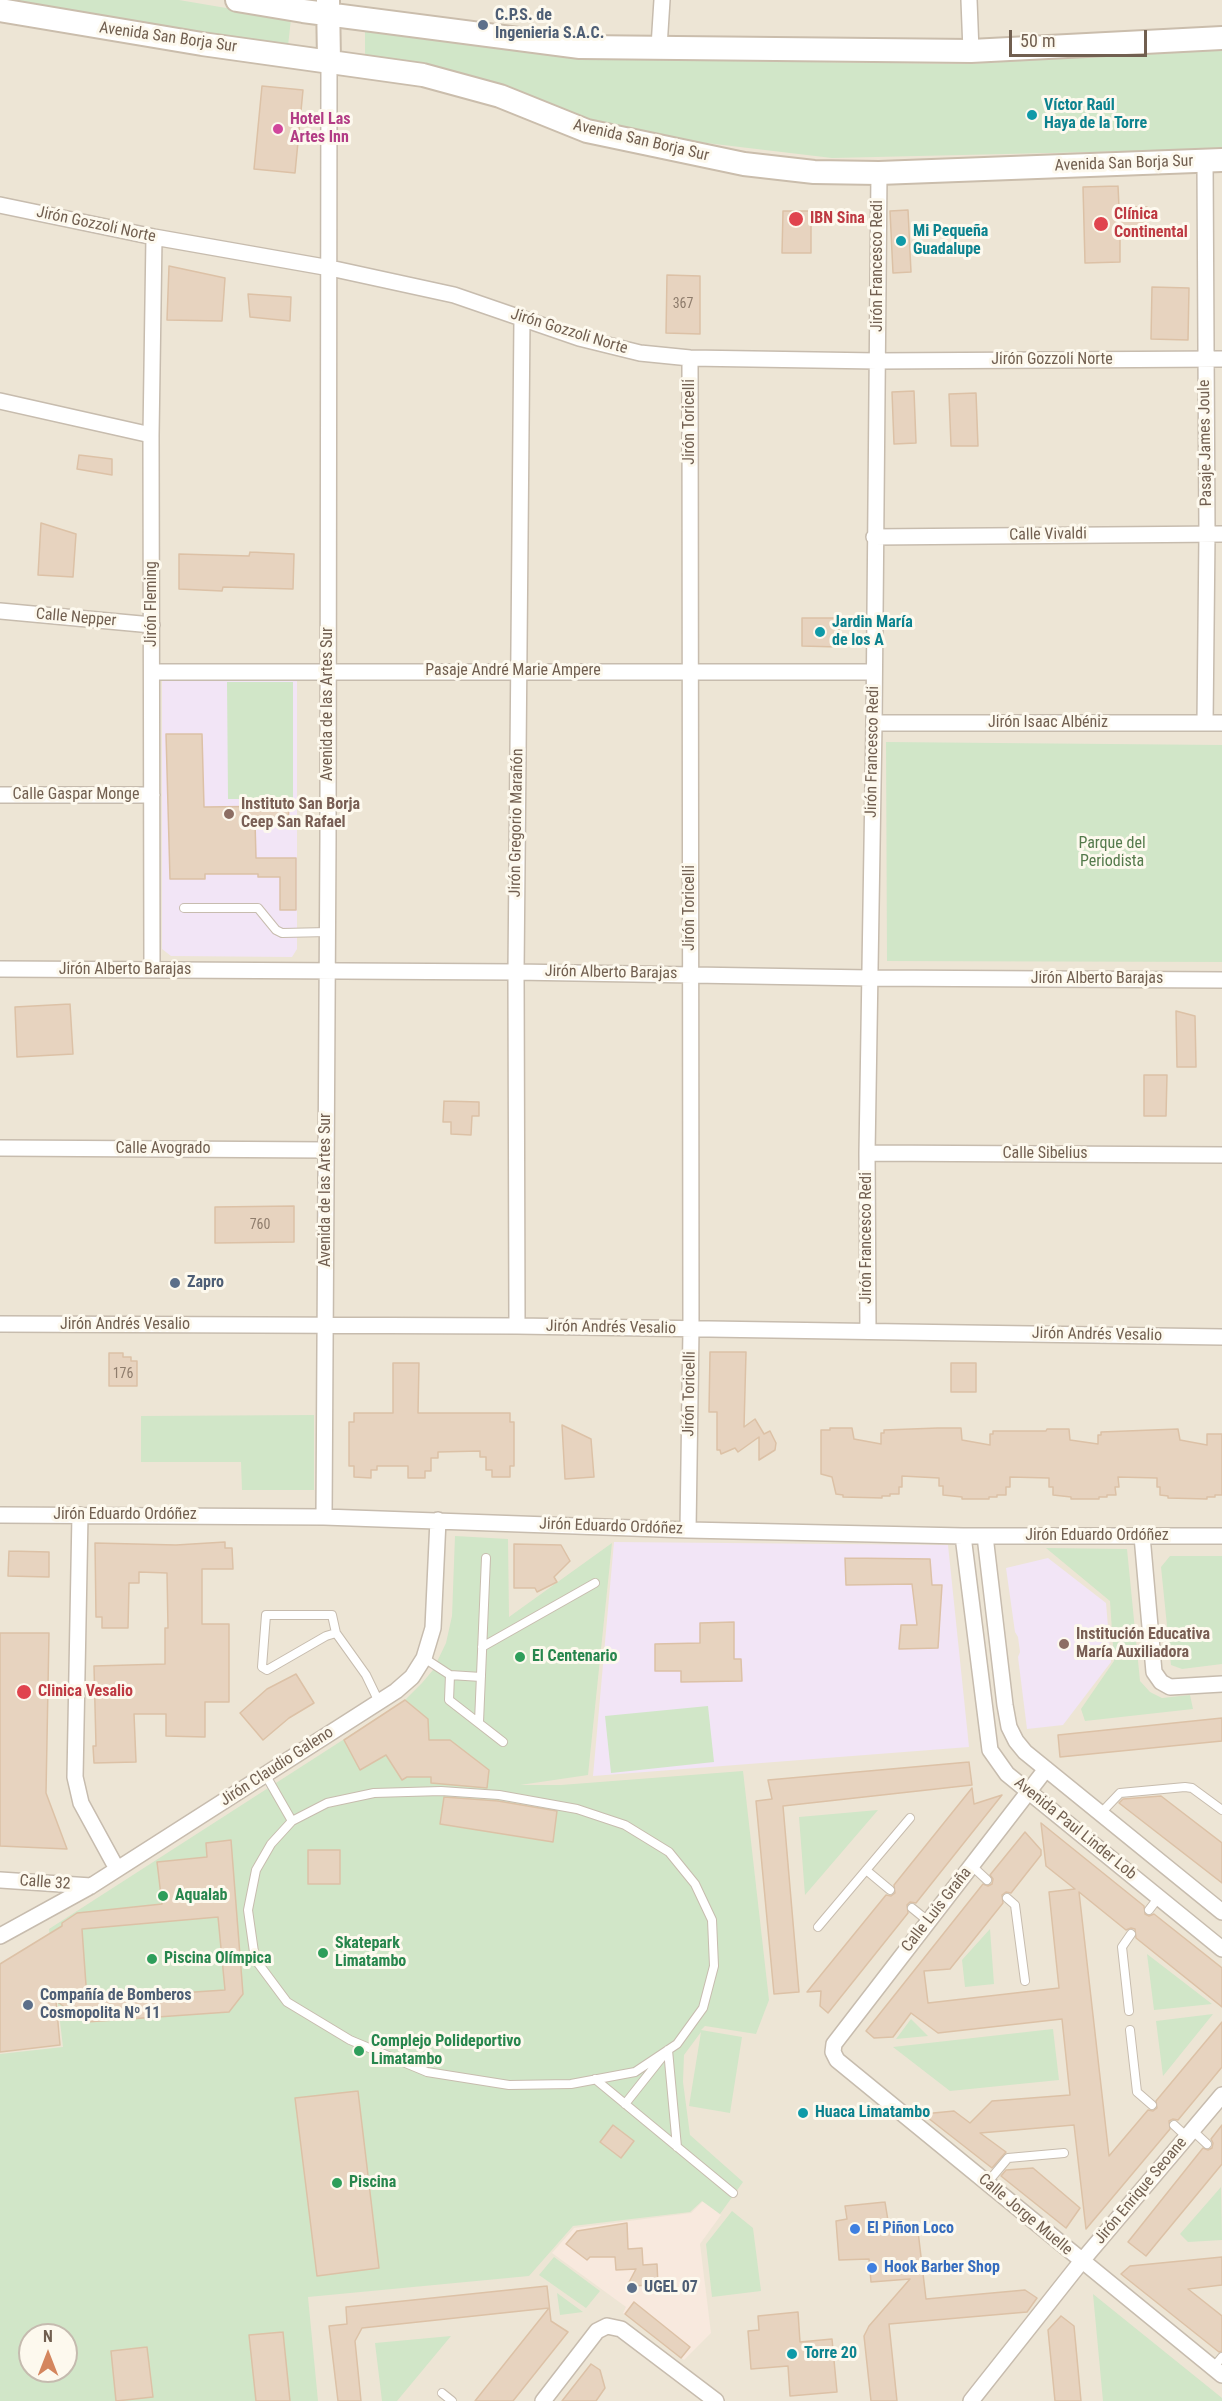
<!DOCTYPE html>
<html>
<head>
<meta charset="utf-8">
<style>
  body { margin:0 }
  #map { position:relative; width:1222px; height:2401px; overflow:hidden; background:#faf5e8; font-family:"Roboto Condensed",sans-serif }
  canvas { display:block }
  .north { position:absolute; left:18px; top:2323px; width:60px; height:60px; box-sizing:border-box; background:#fdf9ee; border:2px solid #c5bbaf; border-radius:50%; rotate:0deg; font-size:16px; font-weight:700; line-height:24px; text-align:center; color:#715f50 }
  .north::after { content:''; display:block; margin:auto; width:21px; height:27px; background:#d4865e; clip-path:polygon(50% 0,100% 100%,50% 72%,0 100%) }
  .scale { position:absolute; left:1009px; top:30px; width:138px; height:27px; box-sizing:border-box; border:3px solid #715f50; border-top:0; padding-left:8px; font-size:18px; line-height:21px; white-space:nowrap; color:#715f50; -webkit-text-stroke:4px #fdf9ee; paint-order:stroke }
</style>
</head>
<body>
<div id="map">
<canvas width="1222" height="2401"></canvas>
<div class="north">N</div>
<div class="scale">50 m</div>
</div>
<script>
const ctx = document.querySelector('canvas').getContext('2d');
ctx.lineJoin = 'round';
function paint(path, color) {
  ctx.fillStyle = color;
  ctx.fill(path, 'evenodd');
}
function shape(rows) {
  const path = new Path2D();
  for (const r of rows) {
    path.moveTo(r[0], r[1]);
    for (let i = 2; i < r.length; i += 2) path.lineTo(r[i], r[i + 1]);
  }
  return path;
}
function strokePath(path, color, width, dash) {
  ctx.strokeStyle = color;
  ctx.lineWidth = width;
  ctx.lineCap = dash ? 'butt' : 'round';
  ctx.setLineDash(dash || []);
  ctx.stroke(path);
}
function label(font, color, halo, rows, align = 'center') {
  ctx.font = font + ' "Roboto Condensed",sans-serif';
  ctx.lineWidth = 6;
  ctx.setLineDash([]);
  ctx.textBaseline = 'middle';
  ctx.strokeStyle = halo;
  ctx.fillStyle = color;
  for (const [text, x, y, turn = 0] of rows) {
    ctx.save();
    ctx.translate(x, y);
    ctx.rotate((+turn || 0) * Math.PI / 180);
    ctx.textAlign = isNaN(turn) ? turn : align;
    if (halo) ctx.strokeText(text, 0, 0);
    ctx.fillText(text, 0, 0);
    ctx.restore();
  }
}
const residential = shape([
  [0,0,1222,0,1222,2401,0,2401],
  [30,2335,66,2335,66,2371,30,2371]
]);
const commercial = shape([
  [703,2201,721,2215,700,2244,711,2333,684,2360,623,2313,626,2307,552,2253,574,2228,691,2213]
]);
const education = shape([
  [297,677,297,949,292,957,171,956,162,949,162,679],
  [614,1542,948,1545,969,1747,593,1776],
  [1048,1558,1106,1603,1111,1662,1063,1725,1027,1729,1018,1657,1020,1652,1018,1637,1015,1632,1006,1568]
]);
const green = shape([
  [0,0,179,0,291,19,288,46,106,21],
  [365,28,614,56,732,61,967,64,1222,49,1222,149,832,158,631,134,574,117,480,79,365,55],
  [227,682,293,682,293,799,228,799],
  [886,742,1222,745,1222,962,887,961],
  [314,1415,314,1490,242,1490,241,1462,141,1462,141,1416],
  [455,1536,508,1539,509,1617,612,1543,588,1775,520,1785,561,1785,743,1771,769,2000,756,2034,705,2026,701,2030,742,2037,730,2113,689,2106,701,2032,684,2055,683,2082,690,2135,743,2182,720,2214,702,2201,690,2212,573,2226,529,2276,308,2297,318,2401,0,2401,0,2054,63,2047,49,1929,405,1700,422,1683,433,1670,446,1643,452,1616],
  [30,2335,66,2335,66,2371,30,2371],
  [1046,1548,1127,1549,1140,1681,1150,1692,1162,1698,1190,1695,1193,1709,1085,1721,1081,1709,1114,1661,1110,1601],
  [1170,1556,1222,1556,1222,1664,1182,1669,1171,1665,1161,1567],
  [708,1706,714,1762,611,1773,605,1716],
  [878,1810,805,1895,799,1817],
  [990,1929,994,1984,965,1987,962,1960],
  [1147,1954,1212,2004,1154,2010],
  [1213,2014,1163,2076,1156,2021],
  [911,2019,928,2036,896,2039],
  [1053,2029,1059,2080,950,2091,893,2047],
  [1221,2187,1222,2240,1188,2242,1180,2234],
  [732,2211,753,2228,761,2291,712,2297,706,2244],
  [554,2257,600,2291,586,2308,539,2275],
  [557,2293,583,2312,560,2315],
  [1093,2294,1222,2398,1222,2401,1103,2401],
  [451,2336,397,2401,382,2401,375,2343]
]);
const building = shape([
  [262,86,303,90,295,173,254,169,262,86],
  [1118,186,1119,207,1147,207,1147,236,1120,237,1120,262,1085,263,1083,187,1118,186],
  [908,210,911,272,893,273,890,211,908,210],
  [783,211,811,211,811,253,782,253,783,211],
  [169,266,225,278,222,321,167,320,169,266],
  [667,275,700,276,700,334,666,333,667,275],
  [1152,287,1189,288,1188,340,1151,339,1152,287],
  [248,294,291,297,290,321,250,317,248,294],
  [914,391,916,443,894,444,892,392,914,391],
  [976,393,978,446,951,446,949,394,976,393],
  [79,455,112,459,112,475,77,469,79,455],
  [41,523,76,534,73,577,38,575,41,523],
  [250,552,294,554,293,589,223,587,222,591,179,589,179,554,249,556,250,552],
  [802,618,839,618,839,647,802,646,802,618],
  [166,734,202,734,204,807,289,806,288,823,255,822,256,858,296,858,296,910,280,910,280,877,258,877,258,874,205,874,205,879,170,879,166,734],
  [70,1004,73,1054,17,1057,15,1007,70,1004],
  [1176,1011,1195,1016,1196,1067,1177,1067,1176,1011],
  [1144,1075,1167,1075,1166,1116,1144,1116,1144,1075],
  [444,1101,479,1102,479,1116,472,1116,471,1135,451,1134,451,1122,443,1122,444,1101],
  [294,1206,294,1242,215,1243,215,1207,294,1206],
  [710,1352,746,1352,744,1427,755,1419,764,1434,770,1431,776,1443,775,1450,759,1460,759,1437,738,1452,735,1448,721,1454,720,1450,717,1450,717,1412,709,1412,710,1352],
  [109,1353,123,1353,123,1357,131,1357,131,1361,137,1361,137,1386,109,1386,109,1353],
  [393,1363,419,1363,418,1413,510,1413,510,1422,514,1422,514,1466,510,1466,510,1477,492,1477,492,1470,486,1470,486,1457,480,1457,480,1451,438,1452,438,1458,431,1458,431,1471,425,1471,425,1478,408,1478,408,1466,377,1466,377,1470,371,1470,371,1478,354,1477,354,1466,349,1466,349,1422,354,1422,354,1413,393,1413,393,1363],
  [951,1363,976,1363,976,1392,951,1392,951,1363],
  [562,1425,591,1439,594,1477,565,1479,562,1425],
  [830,1428,852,1428,854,1439,881,1444,881,1433,884,1433,884,1430,938,1428,961,1428,962,1440,990,1445,990,1434,993,1434,993,1431,1046,1431,1047,1429,1069,1429,1070,1440,1098,1444,1098,1435,1101,1435,1101,1432,1178,1429,1180,1440,1207,1445,1207,1434,1222,1434,1222,1495,1215,1495,1215,1497,1207,1497,1207,1499,1168,1498,1168,1496,1160,1495,1160,1487,1157,1487,1157,1478,1118,1477,1119,1487,1115,1487,1116,1495,1107,1495,1107,1497,1099,1497,1099,1499,1071,1499,1071,1497,1053,1495,1053,1487,1049,1487,1049,1478,1010,1477,1010,1487,1006,1487,1006,1495,997,1495,997,1497,989,1497,989,1499,962,1499,962,1497,943,1495,943,1486,939,1486,939,1478,902,1476,902,1487,899,1487,899,1494,890,1494,890,1496,882,1496,882,1498,843,1497,843,1495,836,1494,832,1477,821,1474,821,1430,830,1430,830,1428],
  [225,1542,225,1548,232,1548,233,1569,202,1569,202,1624,229,1624,229,1702,205,1702,205,1737,166,1736,166,1714,134,1714,136,1762,94,1763,93,1746,96,1746,94,1666,165,1664,165,1628,168,1628,167,1573,139,1572,139,1583,129,1583,128,1628,102,1628,102,1617,96,1617,95,1543,176,1545,225,1542],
  [514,1544,561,1545,570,1561,554,1577,557,1582,537,1592,535,1588,514,1588,514,1544],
  [9,1551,49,1552,49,1577,8,1576,9,1551],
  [845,1558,930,1559,932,1585,942,1585,938,1648,899,1649,901,1625,917,1625,912,1584,846,1585,845,1558],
  [734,1622,734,1659,741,1659,742,1681,681,1682,681,1671,655,1671,655,1644,700,1643,700,1623,734,1622],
  [0,1633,49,1633,46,1793,67,1849,0,1846,0,1633],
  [296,1674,314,1703,289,1718,263,1740,240,1713,267,1689,296,1674],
  [405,1700,428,1719,429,1740,450,1740,489,1770,487,1788,431,1783,431,1777,407,1777,402,1780,386,1755,360,1770,344,1740,405,1700],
  [1222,1718,1222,1741,1060,1757,1058,1735,1222,1718],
  [969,1762,972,1785,783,1806,799,1992,774,1994,756,1801,772,1799,768,1780,969,1762],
  [972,1788,974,1804,1002,1795,916,1903,910,1902,907,1905,908,1913,828,2013,820,2006,821,1991,807,1992,886,1895,891,1896,895,1893,894,1885,972,1788],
  [1161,1796,1222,1843,1222,1883,1119,1803,1123,1799,1161,1796],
  [444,1797,498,1801,557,1811,553,1842,440,1824,444,1797],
  [1041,1823,1144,1906,1145,1914,1149,1916,1154,1914,1222,1968,1222,2007,1136,1938,1135,1929,1131,1928,1126,1930,1079,1892,1109,2156,1148,2110,1153,2111,1157,2108,1156,2101,1222,2022,1222,2067,1178,2120,1173,2119,1169,2121,1170,2129,1086,2229,1074,2125,980,2133,1006,2152,992,2168,923,2114,954,2111,970,2123,992,2101,1070,2095,1062,2019,938,2033,911,2013,893,2037,874,2038,866,2031,983,1884,988,1886,992,1884,993,1879,990,1875,1025,1832,1041,1850,1041,1855,1011,1893,1006,1892,1002,1895,1003,1903,950,1969,924,1971,928,2003,1059,1988,1049,1892,1075,1889,1046,1866,1041,1823],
  [231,1840,243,1994,229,2012,86,2022,56,2001,60,2045,0,2052,0,1964,62,1926,62,1923,77,1913,162,1904,157,1862,207,1857,206,1843,231,1840],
  [218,1917,225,1990,87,1999,82,1929,218,1917],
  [308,1850,340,1850,340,1884,308,1884,308,1850],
  [358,2091,379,2268,317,2276,295,2098,358,2091],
  [613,2125,634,2141,621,2158,600,2142,613,2125],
  [1222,2125,1222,2164,1146,2256,1128,2242,1203,2148,1208,2150,1212,2148,1213,2143,1211,2139,1222,2125],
  [1033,2168,1080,2208,1066,2228,1001,2176,1006,2170,1033,2168],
  [885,2202,890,2233,918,2231,926,2299,1025,2290,1037,2298,1027,2312,889,2324,897,2401,871,2401,864,2336,869,2326,910,2279,871,2282,869,2259,839,2260,836,2221,847,2219,845,2206,885,2202],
  [627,2223,628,2249,642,2248,643,2265,657,2264,658,2285,627,2286,636,2269,616,2270,615,2257,590,2257,587,2260,566,2244,577,2231,627,2223],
  [1222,2257,1222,2285,1188,2289,1222,2316,1222,2351,1219,2352,1121,2274,1130,2266,1222,2257],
  [547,2286,551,2321,568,2332,513,2401,475,2401,549,2308,362,2328,355,2341,361,2401,338,2401,329,2326,347,2324,346,2307,547,2286],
  [634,2302,690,2347,681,2358,625,2314,634,2302],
  [798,2312,800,2342,832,2339,837,2392,790,2396,788,2366,751,2369,748,2331,759,2330,758,2316,798,2312],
  [1061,2316,1074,2326,1081,2401,1055,2401,1048,2330,1061,2316],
  [283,2332,290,2401,256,2401,249,2335,283,2332],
  [147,2347,153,2397,116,2401,111,2351,147,2347],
  [591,2364,600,2370,605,2388,596,2401,562,2401,591,2364]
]);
const lane = shape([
  [184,908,258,908,276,930,282,933,328,932],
  [336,1633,326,1636,267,1670,262,1667,266,1615,332,1615,336,1633,366,1675,379,1702],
  [482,1647,595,1583],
  [424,1658,450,1675,481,1677],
  [450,1675,449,1700,503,1742],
  [479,1722,486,1558],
  [265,1774,292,1821,271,1844,256,1870,248,1910,255,1959,287,2002,350,2040,427,2072,509,2085,571,2084,635,2072,677,2044,703,2008,714,1966,712,1920,695,1884,669,1852,625,1825,577,1809,499,1795,441,1791,374,1793,327,1803,292,1821],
  [1100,1814,1120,1793,1185,1787,1192,1788,1222,1810],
  [972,1866,987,1880],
  [866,1870,890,1890],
  [1007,1898,1015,1905,1025,1981],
  [912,1908,928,1921],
  [1149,1910,1159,1897],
  [818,1927,910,1818],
  [1129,2011,1122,1947,1131,1934],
  [1130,2030,1137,2092,1152,2105],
  [668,2050,677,2147],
  [595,2079,733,2193],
  [625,2104,663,2056],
  [1174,2125,1187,2137],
  [1192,2130,1207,2144],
  [987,2183,1008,2158,1064,2153],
  [1213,2368,1222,2357],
  [442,2393,452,2401]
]);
const street = shape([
  [969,0,971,51],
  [659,47,662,0],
  [1205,162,1207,534,1205,723],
  [0,205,154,237,330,268,454,295,579,338,640,353,690,358,877,361,1222,359],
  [0,401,151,435],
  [874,537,1222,534],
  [0,611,152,625],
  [152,672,874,672],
  [874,723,1222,723],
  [0,795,152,795],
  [0,969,516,972,869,978,1222,980],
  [152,970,151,435,154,237],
  [0,1148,326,1150],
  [867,1153,1222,1155],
  [0,1324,517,1326,1222,1337],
  [517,1326,516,972,522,319],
  [868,1331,867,1153,874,723,879,173],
  [0,1515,324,1517,688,1530,963,1536,1222,1536],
  [80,1515,75,1777,81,1803,117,1869],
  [324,1517,328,840,329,60],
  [688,1530,691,1329,690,358],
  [963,1536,990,1750,1007,1774,1222,1949],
  [985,1536,1005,1705,1009,1727,1016,1741,1025,1752,1222,1912],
  [1142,1536,1154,1672,1161,1682,1170,1687,1222,1684],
  [1046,1769,834,2044,833,2052,837,2060,1222,2375],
  [0,1880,91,1886],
  [0,1936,91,1886,396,1691,412,1677,424,1658,433,1628,438,1520],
  [543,2401,597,2331,607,2326,621,2329,716,2401],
  [971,2401,1081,2262,1222,2095]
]);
const secondary = shape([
  [237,0,303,11,580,47,971,51,1222,38],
  [328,0,329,60],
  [0,10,202,44,423,75,500,96,587,131,744,164,814,172,879,173,1222,160]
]);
const markers = [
  [483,25,6,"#5c6f8a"],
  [1032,115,6,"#0f9aa8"],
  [278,129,6,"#d1479c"],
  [796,219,8,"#e0444e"],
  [1101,224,8,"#e0444e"],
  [901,241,6,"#0f9aa8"],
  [820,632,6,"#0f9aa8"],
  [229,814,6,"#8d6e63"],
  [175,1283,6,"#5c6f8a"],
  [1064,1644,6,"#8d6e63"],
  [520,1657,6,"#2e9e5b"],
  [24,1692,8,"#e0444e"],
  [163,1896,6,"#2e9e5b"],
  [323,1953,6,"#2e9e5b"],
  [152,1959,6,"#2e9e5b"],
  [28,2005,6,"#5c6f8a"],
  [359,2051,6,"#2e9e5b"],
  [803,2113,6,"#0f9aa8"],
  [337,2183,6,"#2e9e5b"],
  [855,2229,6,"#3f7fe0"],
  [872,2268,6,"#3f7fe0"],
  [632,2288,6,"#5c6f8a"],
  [792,2354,6,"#0f9aa8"]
];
const numberNames = [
  ["367",683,304],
  ["760",260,1225],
  ["176",123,1374]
];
const serviceNames = [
  ["C.P.S. de",495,16],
  ["Ingenieria S.A.C.",495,34],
  ["Zapro",187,1283],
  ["Compañía de Bomberos",40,1996],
  ["Cosmopolita Nº 11",40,2014],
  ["UGEL 07",644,2288]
];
const streetNames = [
  ["Avenida San Borja Sur",168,38,8],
  ["Avenida San Borja Sur",641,141,13],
  ["Avenida San Borja Sur",1124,164,-2],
  ["Jirón Gozzoli Norte",96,225,12],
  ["Jirón Francesco Redi",878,266,-90],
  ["Jirón Gozzoli Norte",569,332,17],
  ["Jirón Gozzoli Norte",1052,360],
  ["Jirón Toricelli",690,422,-90],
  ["Pasaje James Joule",1206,443,-91],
  ["Calle Vivaldi",1048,535,-1],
  ["Jirón Fleming",152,604,-90],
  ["Calle Nepper",76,618,5],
  ["Pasaje André Marie Ampere",513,671],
  ["Avenida de las Artes Sur",328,704,-90],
  ["Jirón Isaac Albéniz",1048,723],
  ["Jirón Francesco Redi",873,752,-89],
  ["Calle Gaspar Monge",76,795],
  ["Jirón Gregorio Marañón",517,823,-89],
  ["Jirón Toricelli",690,908,-90],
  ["Jirón Alberto Barajas",125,970],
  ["Jirón Alberto Barajas",611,973,1],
  ["Jirón Alberto Barajas",1097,979],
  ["Calle Avogrado",163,1149],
  ["Calle Sibelius",1045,1154],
  ["Avenida de las Artes Sur",326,1190,-90],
  ["Jirón Francesco Redi",867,1238,-90],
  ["Jirón Andrés Vesalio",125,1325],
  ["Jirón Andrés Vesalio",611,1328,1],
  ["Jirón Andrés Vesalio",1097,1335,1],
  ["Jirón Toricelli",690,1394,-89],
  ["Jirón Eduardo Ordóñez",125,1515],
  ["Jirón Eduardo Ordóñez",611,1527,2],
  ["Jirón Eduardo Ordóñez",1097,1536],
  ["Jirón Claudio Galeno",277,1767,-33],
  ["Avenida Paul Linder Lob",1075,1829,39],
  ["Calle 32",45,1883,4],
  ["Calle Luis Graña",937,1910,-52],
  ["Jirón Enrique Seoane",1141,2191,-50],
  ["Calle Jorge Muelle",1025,2215,40]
];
const cultureNames = [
  ["Víctor Raúl",1044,106],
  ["Haya de la Torre",1044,124],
  ["Mi Pequeña",913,232],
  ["Guadalupe",913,250],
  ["Jardin María",832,623],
  ["de los A",832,641],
  ["Huaca Limatambo",815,2113],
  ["Torre 20",804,2354]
];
const hotelNames = [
  ["Hotel Las",290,120],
  ["Artes Inn",290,138]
];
const healthNames = [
  ["Clínica",1114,215],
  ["Continental",1114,233],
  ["IBN Sina",810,219],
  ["Clinica Vesalio",38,1692]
];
const educationNames = [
  ["Instituto San Borja",241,805],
  ["Ceep San Rafael",241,823],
  ["Institución Educativa",1076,1635],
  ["María Auxiliadora",1076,1653]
];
const parkNames = [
  ["Parque del",1112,844],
  ["Periodista",1112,862]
];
const leisureNames = [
  ["El Centenario",532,1657],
  ["Aqualab",175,1896],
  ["Skatepark",335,1944],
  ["Limatambo",335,1962],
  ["Piscina Olímpica",164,1959],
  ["Complejo Polideportivo",371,2042],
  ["Limatambo",371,2060],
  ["Piscina",349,2183]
];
const shopNames = [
  ["El Piñon Loco",867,2229],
  ["Hook Barber Shop",884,2268]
];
paint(residential, '#ede5d5');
paint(commercial, '#f8e9de');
paint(education, '#f2e5f6');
paint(green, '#d1e6c8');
paint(building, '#e7d3bf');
strokePath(building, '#dcc1a6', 1.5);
strokePath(lane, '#c7bcae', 10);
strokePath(street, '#c7bcae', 18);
strokePath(secondary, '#cabdac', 26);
strokePath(lane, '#fff', 8);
strokePath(street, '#fff', 15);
strokePath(secondary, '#fff', 22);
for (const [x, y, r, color] of markers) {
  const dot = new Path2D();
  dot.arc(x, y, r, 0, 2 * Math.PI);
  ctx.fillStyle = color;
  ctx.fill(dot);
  strokePath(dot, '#fdf9ee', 2);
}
label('14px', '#8e7c6c', null, numberNames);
label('bold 16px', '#4e5e75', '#fdf9ee', serviceNames, 'left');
label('16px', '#715f50', '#fdf9ee', streetNames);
label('bold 16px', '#0d838f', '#fdf9ee', cultureNames, 'left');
label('bold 16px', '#b23c85', '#fdf9ee', hotelNames, 'left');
label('bold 16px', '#be3a42', '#fdf9ee', healthNames, 'left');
label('bold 16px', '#785e54', '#fdf9ee', educationNames, 'left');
label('16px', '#547a4c', '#fdf9ee', parkNames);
label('bold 16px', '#27864d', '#fdf9ee', leisureNames, 'left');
label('bold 16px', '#366cbe', '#fdf9ee', shopNames, 'left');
</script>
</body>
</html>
